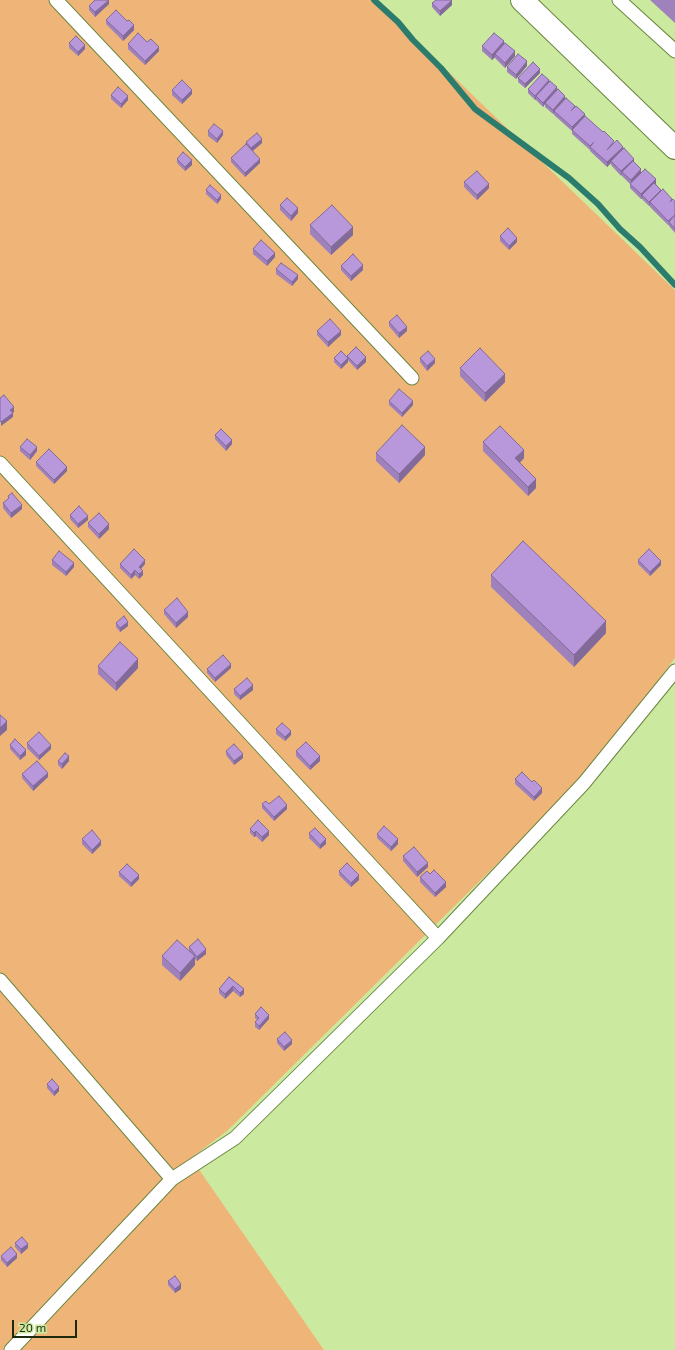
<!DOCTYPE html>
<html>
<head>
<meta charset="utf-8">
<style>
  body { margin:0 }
  #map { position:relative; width:675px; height:1350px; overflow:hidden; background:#cbeaa0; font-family:"Exo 2",sans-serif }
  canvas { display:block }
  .scale { position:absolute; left:12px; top:1320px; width:65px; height:18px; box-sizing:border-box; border:2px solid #1f2a0c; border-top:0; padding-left:5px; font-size:12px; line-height:14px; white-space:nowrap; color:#1f2a0c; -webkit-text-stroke:3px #cbeaa0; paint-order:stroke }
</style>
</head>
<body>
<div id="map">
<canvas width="675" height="1350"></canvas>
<div class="scale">20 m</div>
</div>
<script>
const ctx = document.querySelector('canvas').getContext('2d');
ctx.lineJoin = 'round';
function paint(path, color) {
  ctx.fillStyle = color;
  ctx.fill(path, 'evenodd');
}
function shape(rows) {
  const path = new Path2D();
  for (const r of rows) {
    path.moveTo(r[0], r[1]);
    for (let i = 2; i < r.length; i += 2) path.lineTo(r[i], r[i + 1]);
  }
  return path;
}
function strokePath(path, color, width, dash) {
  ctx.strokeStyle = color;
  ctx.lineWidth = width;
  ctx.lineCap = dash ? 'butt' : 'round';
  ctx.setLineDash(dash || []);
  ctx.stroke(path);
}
const green = shape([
  [0,0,374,0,675,290,675,658,581,781,227,1131,191,1158,324,1350,0,1350]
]);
const stream = shape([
  [374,0,398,22,413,40,441,68,475,109,569,178,598,204,620,229,640,247,675,285]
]);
const lane = shape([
  [56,0,412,378],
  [619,0,675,51],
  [0,463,438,938],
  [0,980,172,1179],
  [11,1350,172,1179,235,1138,438,938,584,783,675,671]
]);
const street = shape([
  [522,0,675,148]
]);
const wall = shape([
  [650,0,675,0,675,23],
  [432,3,452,5,440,16,432,7],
  [109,4,95,17,89,10,89,6],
  [106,20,127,21,134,30,123,41,106,24],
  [147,42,159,51,145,65,128,49,128,44],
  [69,43,85,49,78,56,69,48],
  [504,43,515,56,505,68,495,58,495,57,492,60,482,51,482,46],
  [527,66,516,79,507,72,507,67],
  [540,73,525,88,518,82,518,78],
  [549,82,575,107,614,143,623,149,634,162,641,173,656,184,661,191,675,202,675,233,669,226,669,225,668,225,650,207,650,205,649,206,642,199,642,198,641,199,630,188,630,184,622,176,622,174,621,176,611,165,611,163,607,167,590,151,590,150,572,134,572,131,554,115,554,113,553,114,545,107,545,104,543,107,536,100,536,99,535,100,528,93,528,89],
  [172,90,192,94,182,104,172,95],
  [111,95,128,100,121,108,111,99],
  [208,131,223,135,217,143,208,136],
  [246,142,262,143,253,151,260,163,245,177,231,162,231,158,246,144],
  [177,159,192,165,185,171,177,163],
  [464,182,489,188,477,200,464,187],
  [206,190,221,199,217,204,206,194],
  [280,205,298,213,291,221,280,210],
  [310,225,353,235,331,255,310,234],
  [500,236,517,242,509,250,500,241],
  [253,249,275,257,267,266,253,254],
  [341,266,363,270,351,281,341,270],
  [276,269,298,279,292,286,276,274],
  [389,322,407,331,399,338,389,326],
  [317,331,341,335,328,347,317,335],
  [347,356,366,362,357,370,348,360,348,362,341,369,334,362,334,358,347,358],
  [420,358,435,363,427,371,420,362],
  [460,368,505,382,485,402,460,376],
  [389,401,413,405,402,417,389,405],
  [215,435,232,444,226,451,215,439],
  [483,442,524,458,520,463,536,488,528,496,483,451],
  [20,447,37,451,30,460,20,451],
  [376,453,425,455,399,483,376,461],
  [36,462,67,471,54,484,36,466],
  [8,496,22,509,11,518,3,508,3,503,8,499],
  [70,515,88,520,78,528,70,519],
  [88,523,109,529,99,539,88,527],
  [52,560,74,567,66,576,52,565],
  [638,560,661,565,650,576,638,564],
  [120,564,145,564,141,569,143,575,139,579,135,575,131,579,120,568],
  [491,575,606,633,574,667,491,587],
  [164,610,188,617,176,628,164,614],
  [116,623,128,626,120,632,116,627],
  [98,666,138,668,116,691,98,674],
  [231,668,215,682,207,673,207,669],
  [234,689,253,690,240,700,234,694],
  [276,729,291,735,285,741,276,734],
  [27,743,51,749,39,760,27,748],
  [10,745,26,755,20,760,10,749],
  [226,751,243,758,234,765,226,755],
  [296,751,320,761,310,770,296,756],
  [58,761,69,761,62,769,58,765],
  [22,774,48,777,33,791,22,778],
  [515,779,542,793,534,801,515,784],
  [262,804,269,804,287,809,274,821,262,808],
  [250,829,269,835,262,842,256,836,254,837,250,833],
  [309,833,326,844,320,849,309,838],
  [377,834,398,844,391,851,377,838],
  [82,839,101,845,92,854,82,844],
  [403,856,428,867,417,877,403,861],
  [339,871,359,880,351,887,339,875],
  [119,872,139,879,131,887,119,876],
  [420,877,446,887,435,897,420,882],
  [189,947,206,954,197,961,195,959,195,965,180,981,162,965,162,956,189,951],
  [229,977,244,994,240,997,233,991,225,999,219,993,219,989],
  [255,1014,269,1019,259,1030,255,1027,255,1022,257,1020,255,1018],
  [277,1039,292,1044,284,1051,277,1043],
  [47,1084,59,1091,54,1096,47,1088],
  [15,1243,28,1248,21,1254,15,1247],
  [1,1256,17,1258,7,1267,1,1260],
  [168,1281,181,1289,175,1293,168,1285]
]);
const shadedWall = shape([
  [109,0,109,4,95,17,95,12],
  [452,0,452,5,440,16,440,11],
  [134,25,134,30,123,41,123,36],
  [504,41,504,46,495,54,495,57,492,60,492,55],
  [85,45,85,49,78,56,78,52],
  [159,47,159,51,145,65,145,61],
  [515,51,515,56,505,68,505,63],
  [527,61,527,66,516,79,516,75],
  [540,69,540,73,525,88,525,84],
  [549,80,549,85,536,96,536,99,535,100,535,96],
  [557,87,557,92,545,103,545,104,543,107,543,103],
  [192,90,192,94,182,104,182,100],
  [128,96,128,100,121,108,121,104],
  [565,96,565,101,554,111,554,113,553,114,553,110],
  [585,114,585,118,572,130,572,127],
  [223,131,223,135,217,143,217,139],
  [262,139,262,143,251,152,251,148],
  [623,147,623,151,611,161,611,163,607,167,607,162],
  [260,159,260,163,245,177,245,173],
  [634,159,634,163,622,172,622,174,621,176,621,171],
  [192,160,192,165,185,171,185,167],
  [641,169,641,173,631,184,631,180],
  [656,179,656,184,643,196,642,195,642,198,641,199,641,194],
  [489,184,489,188,477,200,477,195],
  [661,190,661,194,650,202,650,205,649,206,649,202],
  [221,195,221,199,217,204,217,200],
  [298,208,298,213,291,221,291,216],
  [353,227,353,235,331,255,331,247],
  [517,238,517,242,509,250,509,246],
  [275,253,275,257,267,266,267,261],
  [363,265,363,270,351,281,351,276],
  [298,275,298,279,292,286,292,282],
  [407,327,407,331,399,338,399,333],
  [341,331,341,335,328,347,328,342],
  [366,357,366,362,357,370,357,366],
  [348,358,348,362,341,369,341,365],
  [435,359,435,363,427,371,427,366],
  [505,374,505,382,485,402,485,393],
  [413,401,413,405,402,417,402,413],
  [14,407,14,412,13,413,13,417,1,426,1,422,10,410],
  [232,440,232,444,226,451,226,446],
  [37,447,37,451,30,460,30,455],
  [425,447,425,455,399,483,399,474],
  [524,450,524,458,515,467,515,458],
  [67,467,67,471,54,484,54,480],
  [536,479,536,488,528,496,528,487],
  [22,505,22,509,11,518,11,513],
  [88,516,88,520,78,528,78,524],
  [109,524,109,529,99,539,99,534],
  [145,560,145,564,139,571,139,567],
  [661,561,661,565,650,576,650,572],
  [74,563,74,567,66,576,66,572],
  [135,570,135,575,131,579,131,575],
  [143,571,143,575,139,579,139,574],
  [188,612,188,617,176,628,176,623],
  [606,621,606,633,574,667,574,655],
  [128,622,128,626,120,632,120,628],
  [138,659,138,668,116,691,116,683],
  [231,664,231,668,215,682,215,678],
  [253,685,253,690,240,700,240,696],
  [7,721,7,730,0,736,0,728],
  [291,731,291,735,285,741,285,737],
  [51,745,51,749,39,760,39,756],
  [26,750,26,755,20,760,20,756],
  [243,754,243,758,234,765,234,761],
  [69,756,69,761,62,769,62,764],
  [320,756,320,761,310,770,310,766],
  [48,773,48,777,33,791,33,786],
  [542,788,542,793,534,801,534,797],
  [287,805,287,809,274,821,274,817],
  [256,831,256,836,254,837,254,833],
  [269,831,269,835,262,842,262,837],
  [326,839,326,844,320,849,320,845],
  [398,839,398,844,391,851,391,847],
  [101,841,101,845,92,854,92,850],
  [428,863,428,867,417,877,417,872],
  [139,875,139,879,131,887,131,883],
  [359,875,359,880,351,887,351,883],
  [446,882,446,887,435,897,435,893],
  [206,949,206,954,197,961,197,957],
  [195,956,195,965,180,981,180,973],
  [233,986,233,991,225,999,225,994],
  [244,989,244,994,240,997,240,993],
  [269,1015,269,1019,259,1030,259,1026],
  [292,1040,292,1044,284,1051,284,1047],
  [59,1087,59,1091,54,1096,54,1092],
  [28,1244,28,1248,21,1254,21,1249],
  [17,1254,17,1258,7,1267,7,1263],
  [181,1284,181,1289,175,1293,175,1289]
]);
const building = shape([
  [95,0,109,0,95,12,89,6,95,0],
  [436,0,452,0,440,11,432,3,436,0],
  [116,10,127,21,129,20,134,25,123,36,106,20,116,10],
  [138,33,147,42,151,39,159,47,145,61,128,44,138,33],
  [494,33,504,41,492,55,482,46,494,33],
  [76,36,85,45,78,52,69,43,76,36],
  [505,43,515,51,505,63,495,54,505,43],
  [518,54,527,61,516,75,507,67,518,54],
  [533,62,540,69,525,84,518,78,533,62],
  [542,74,549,80,535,96,528,89,542,74],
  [182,80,192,90,182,100,172,90,182,80],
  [550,81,557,87,543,103,536,96,550,81],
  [118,87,128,96,121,104,111,95,118,87],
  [558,89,565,96,553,110,545,103,558,89],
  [566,98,575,106,571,111,576,106,585,114,572,127,554,111,566,98],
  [585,116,603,132,604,131,614,141,607,150,617,140,623,147,607,162,590,147,594,142,590,146,572,130,585,116],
  [214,124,223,131,217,139,208,131,214,124],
  [257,133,262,139,251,148,246,142,257,133],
  [246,144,260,159,245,173,231,158,246,144],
  [624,148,634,159,621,171,611,161,624,148],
  [183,152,192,160,185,167,177,159,183,152],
  [633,161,641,169,631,180,622,172,633,161],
  [645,169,656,179,641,194,630,184,645,169],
  [477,171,489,184,477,195,464,182,477,171],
  [654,183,661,190,649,202,642,195,654,183],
  [210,185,221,195,217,200,206,190,210,185],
  [663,189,672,199,670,202,673,199,675,202,675,215,668,221,650,202,663,189],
  [287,198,298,208,291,216,280,205,287,198],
  [332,205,353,227,331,247,310,225,332,205],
  [675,215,675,229,669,222,675,215],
  [508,228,517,238,509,246,500,236,508,228],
  [261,240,275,253,267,261,253,249,261,240],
  [353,254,363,265,351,276,341,266,353,254],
  [281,263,298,275,292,282,276,269,281,263],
  [397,315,407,327,399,333,389,322,397,315],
  [330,319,341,331,328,342,317,331,330,319],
  [356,347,366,357,357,366,347,356,356,347],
  [480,348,505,374,485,393,460,368,480,348],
  [341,351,348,358,341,365,334,358,341,351],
  [428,351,435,359,427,366,420,358,428,351],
  [399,389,413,401,402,413,389,401,399,389],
  [4,395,14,407,10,410,13,413,1,422,0,421,0,398,4,395],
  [402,425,425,447,399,474,376,453,402,425],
  [500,426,524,450,515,458,536,479,528,487,483,442,500,426],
  [221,429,232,440,226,446,215,435,221,429],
  [27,439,37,447,30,455,20,447,27,439],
  [49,449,67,467,54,480,36,462,49,449],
  [12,493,22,505,11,513,3,503,9,498,8,496,12,493],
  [79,506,88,516,78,524,70,515,79,506],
  [99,513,109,524,99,534,88,523,99,513],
  [523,541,606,621,574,655,491,575,523,541],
  [134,549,145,560,139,567,143,571,139,574,135,570,131,575,120,564,134,549],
  [649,549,661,561,650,572,638,560,649,549],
  [59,551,74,563,66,572,52,560,59,551],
  [177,598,188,612,176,623,164,610,177,598],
  [124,616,128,622,120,628,116,623,124,616],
  [120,642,138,659,116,683,98,666,120,642],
  [223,655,231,664,215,678,207,669,223,655],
  [247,678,253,685,240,696,234,689,247,678],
  [0,715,7,721,0,728,0,715],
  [282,723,291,731,285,737,276,729,282,723],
  [39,732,51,745,39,756,27,743,39,732],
  [15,739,26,750,20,756,10,745,15,739],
  [306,742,320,756,310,766,296,751,306,742],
  [234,744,243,754,234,761,226,751,234,744],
  [65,753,69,756,62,764,58,761,65,753],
  [37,761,48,773,33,786,22,774,37,761],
  [522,772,532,782,534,780,542,788,534,797,515,779,522,772],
  [279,796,287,805,274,817,262,804,266,801,269,804,279,796],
  [258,820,269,831,262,837,256,831,254,833,250,829,258,820],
  [384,826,398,839,391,847,377,834,384,826],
  [315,828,326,839,320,845,309,833,315,828],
  [92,830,101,841,92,850,82,839,92,830],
  [414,847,428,863,417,872,403,856,414,847],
  [347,863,359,875,351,883,339,871,347,863],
  [127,864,139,875,131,883,119,872,127,864],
  [434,870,446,882,435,893,420,877,427,871,430,874,434,870],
  [198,939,206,949,197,957,189,947,198,939],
  [177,940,195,956,180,973,162,956,177,940],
  [229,977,244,989,240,993,233,986,225,994,219,989,229,977],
  [261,1007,269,1015,259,1026,255,1022,259,1018,255,1014,261,1007],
  [285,1032,292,1040,284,1047,277,1039,285,1032],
  [52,1079,59,1087,54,1092,47,1084,52,1079],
  [22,1237,28,1244,21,1249,15,1243,22,1237],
  [11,1247,17,1254,7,1263,1,1256,11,1247],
  [175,1276,181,1284,175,1289,168,1281,175,1276]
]);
paint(green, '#efb578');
strokePath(stream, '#2b7c6d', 6);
strokePath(lane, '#6b8640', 15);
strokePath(street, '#6b8640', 24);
strokePath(lane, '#fff', 13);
strokePath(street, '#fff', 22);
paint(wall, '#9f82bc');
paint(shadedWall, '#826a99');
paint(building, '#b997db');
strokePath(building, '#826a99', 1);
</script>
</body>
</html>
